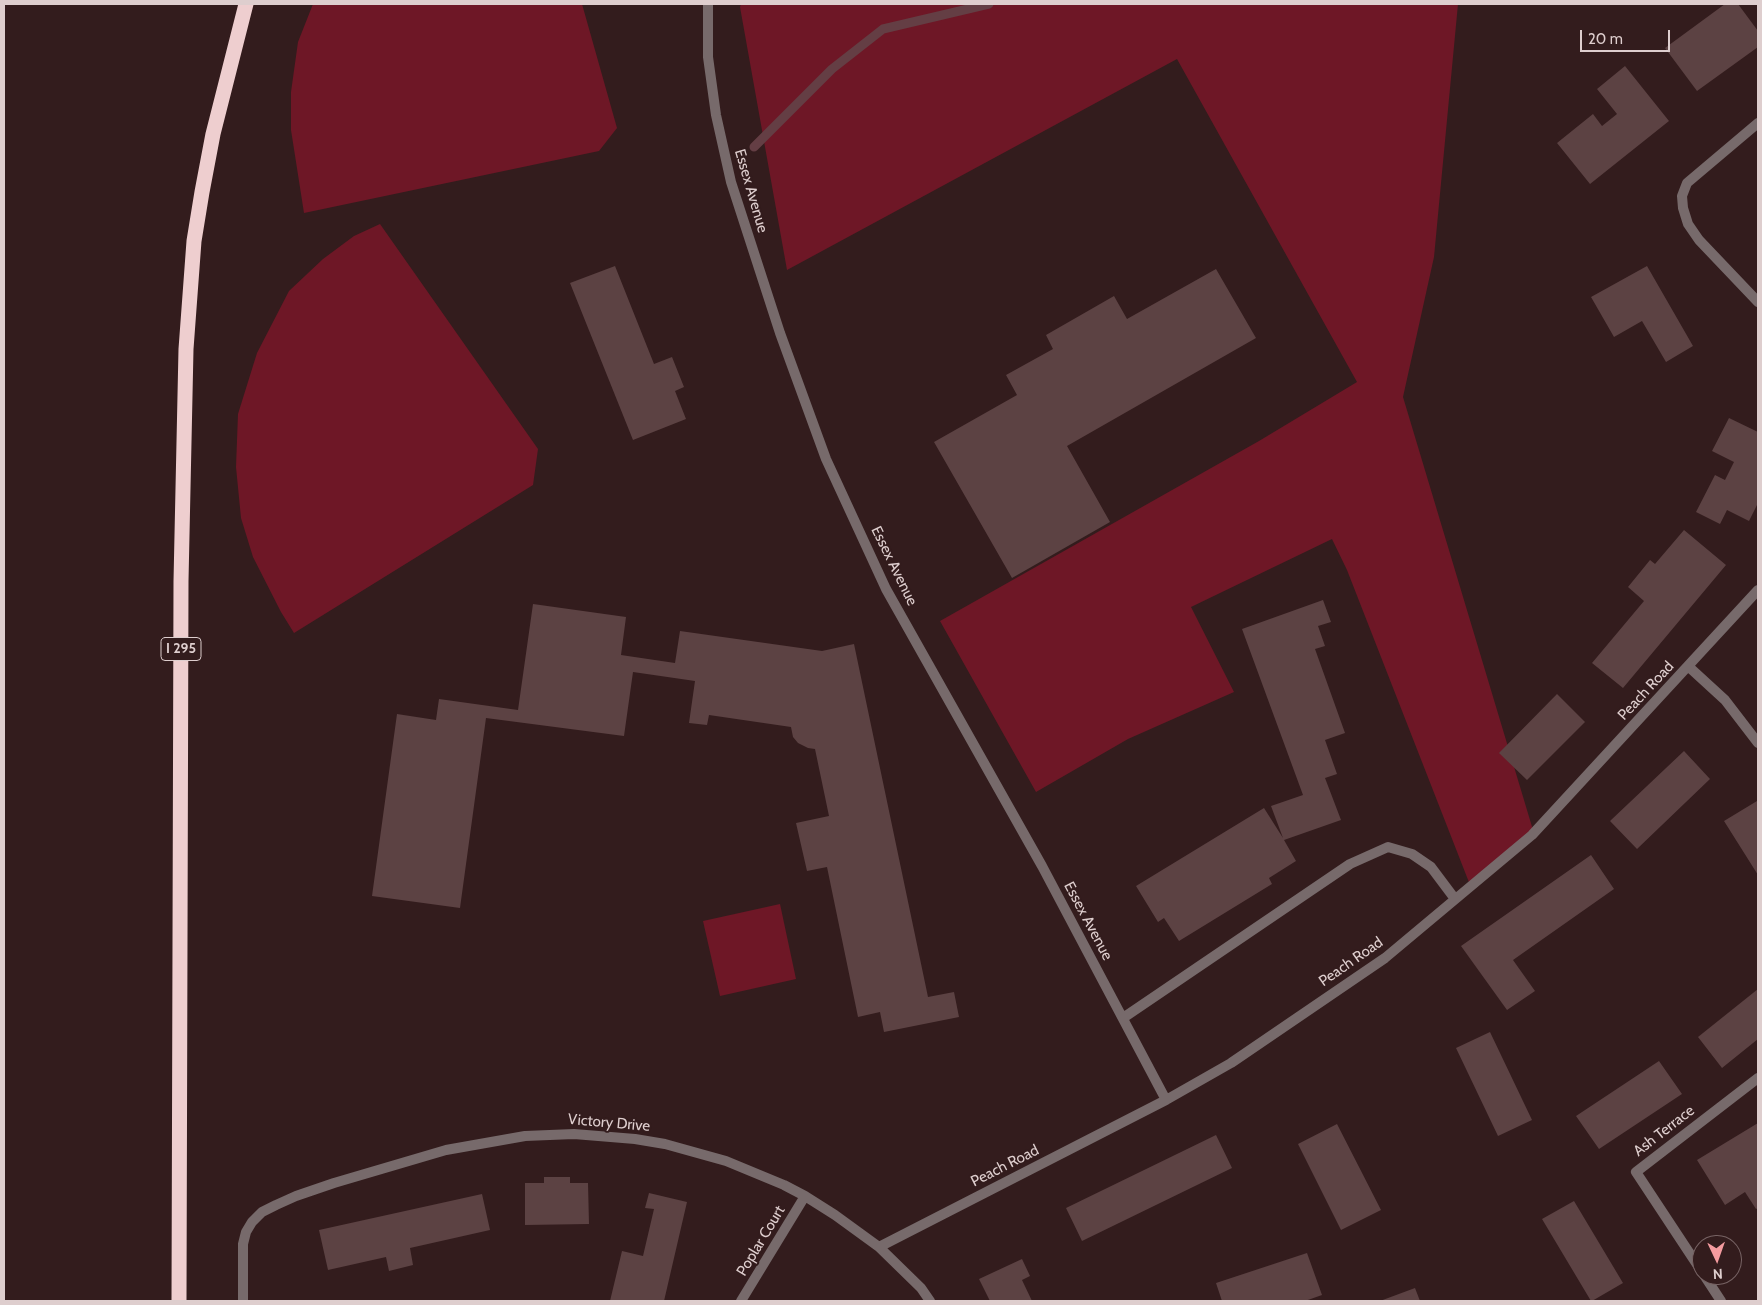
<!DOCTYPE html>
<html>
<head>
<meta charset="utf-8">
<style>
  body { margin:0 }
  #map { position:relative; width:1762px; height:1305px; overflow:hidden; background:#331c1d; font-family:Cabin,sans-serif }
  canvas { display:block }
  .frame { position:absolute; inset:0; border:5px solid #decece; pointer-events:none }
  .north { position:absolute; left:1692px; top:1235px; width:50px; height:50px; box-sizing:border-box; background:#331c1d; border:1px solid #776364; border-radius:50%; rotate:177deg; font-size:14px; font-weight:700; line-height:20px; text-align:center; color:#decece }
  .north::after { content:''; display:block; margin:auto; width:18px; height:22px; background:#f49b9f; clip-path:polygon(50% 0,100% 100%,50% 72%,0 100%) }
  .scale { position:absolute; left:1580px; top:30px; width:90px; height:22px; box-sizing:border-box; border:2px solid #decece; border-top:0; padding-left:6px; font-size:15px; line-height:18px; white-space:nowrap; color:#decece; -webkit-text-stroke:4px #331c1d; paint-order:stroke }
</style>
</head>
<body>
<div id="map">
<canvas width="1762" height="1305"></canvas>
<div class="frame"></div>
<div class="north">N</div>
<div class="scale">20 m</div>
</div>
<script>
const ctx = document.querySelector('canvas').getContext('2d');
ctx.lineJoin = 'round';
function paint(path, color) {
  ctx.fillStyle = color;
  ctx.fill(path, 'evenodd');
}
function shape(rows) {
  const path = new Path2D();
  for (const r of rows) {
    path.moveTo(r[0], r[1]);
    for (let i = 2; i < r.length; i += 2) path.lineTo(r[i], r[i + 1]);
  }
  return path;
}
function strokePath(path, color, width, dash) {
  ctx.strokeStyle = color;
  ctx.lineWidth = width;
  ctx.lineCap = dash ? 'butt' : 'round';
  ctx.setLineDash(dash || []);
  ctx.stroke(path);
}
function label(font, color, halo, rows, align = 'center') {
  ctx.font = font + ' Cabin,sans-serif';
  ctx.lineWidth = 4;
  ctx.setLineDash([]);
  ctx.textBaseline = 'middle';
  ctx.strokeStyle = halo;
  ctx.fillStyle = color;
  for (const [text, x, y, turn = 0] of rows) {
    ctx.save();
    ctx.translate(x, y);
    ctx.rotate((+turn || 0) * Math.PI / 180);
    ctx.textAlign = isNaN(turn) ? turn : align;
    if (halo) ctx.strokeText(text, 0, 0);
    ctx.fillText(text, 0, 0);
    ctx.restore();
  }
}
const green = shape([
  [313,4,582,4,617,128,599,151,304,213,291,130,291,92,298,42],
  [741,4,1458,4,1434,257,1403,397,1533,830,1472,890,1347,570,1332,539,1191,607,1234,692,1128,739,1036,792,940,621,1259,441,1357,382,1177,59,787,270,740,7],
  [380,224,538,449,533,485,294,633,281,612,253,557,241,518,236,467,238,414,257,353,289,291,323,259,354,236],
  [780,904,796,979,720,996,703,921]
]);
const stream = shape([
  [754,147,832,69,883,29,989,4]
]);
const building = shape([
  [1725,4,1738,4,1758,31,1758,47,1697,91,1665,48],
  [1625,66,1669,121,1590,184,1557,143,1593,114,1602,126,1617,114,1597,89],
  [615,266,654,364,672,357,684,387,675,391,686,419,633,440,570,283],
  [1647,266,1693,346,1666,362,1642,321,1614,337,1591,297],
  [1216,269,1256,338,1067,446,1110,522,1012,578,934,442,1017,395,1006,375,1053,349,1046,335,1114,296,1127,319],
  [1729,418,1758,432,1758,503,1749,521,1727,510,1720,524,1696,512,1715,475,1725,480,1734,462,1712,451],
  [1684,530,1726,565,1623,688,1592,663,1644,601,1628,587,1650,560,1655,564],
  [1323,600,1331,622,1318,626,1325,646,1315,649,1345,733,1325,740,1337,774,1325,778,1341,820,1284,840,1296,861,1269,878,1272,884,1179,941,1164,918,1158,922,1136,886,1264,808,1283,838,1271,806,1303,795,1242,629],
  [533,604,626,617,621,655,675,663,680,631,822,651,854,644,928,997,954,992,959,1017,884,1032,880,1012,858,1017,827,867,807,871,796,823,829,816,815,749,808,748,798,743,793,737,791,727,709,715,707,725,689,723,695,681,633,672,624,736,486,718,460,908,372,896,397,714,436,720,439,699,518,710],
  [1557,694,1585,722,1527,780,1499,753],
  [1684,751,1710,779,1637,849,1610,821],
  [1757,801,1758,803,1758,875,1724,821],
  [1591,855,1614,889,1513,960,1535,991,1507,1010,1461,946],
  [1758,989,1758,1039,1722,1068,1698,1037],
  [1490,1032,1532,1120,1498,1136,1456,1048],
  [1659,1061,1682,1094,1599,1149,1576,1116],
  [1758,1123,1758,1208,1756,1209,1745,1192,1725,1205,1697,1160],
  [1337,1124,1381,1210,1341,1230,1298,1144],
  [1216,1135,1232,1168,1082,1241,1066,1208],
  [544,1177,570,1177,570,1183,588,1183,589,1224,525,1225,525,1183,544,1183],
  [649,1193,687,1202,664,1301,610,1301,622,1251,643,1256,654,1209,645,1208],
  [482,1194,490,1230,410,1248,413,1265,389,1271,386,1257,328,1270,319,1230],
  [1574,1201,1623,1283,1592,1301,1591,1301,1542,1219],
  [1307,1253,1322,1295,1305,1301,1222,1301,1216,1283],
  [1022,1259,1030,1276,1022,1280,1032,1301,990,1301,979,1279],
  [1415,1288,1420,1301,1380,1301]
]);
const minor = shape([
  [708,4,708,57,716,115,731,182,780,333,826,459,886,589,1042,866,1166,1100],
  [1758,123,1687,183,1682,196,1683,208,1688,224,1699,240,1758,302],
  [1689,667,1725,700,1758,743],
  [1123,1018,1350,864,1388,847,1412,854,1431,867,1455,899],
  [879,1247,1166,1100,1231,1063,1385,958,1532,835,1758,590],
  [1702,1272,1636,1172,1758,1078],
  [1704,1275,1721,1301],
  [243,1301,243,1244,246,1232,252,1222,262,1212,276,1205,296,1196,334,1183,446,1150,525,1136,574,1134,635,1139,665,1144,726,1161,784,1185,805,1196,835,1215,879,1247,921,1288,930,1301],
  [741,1301,805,1196]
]);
const motorway = shape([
  [179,1301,181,581,186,349,194,241,202,192,213,134,246,4]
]);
const shields = [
  [181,649,40]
];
const shieldNames = [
  ["I 295",181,649]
];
const streetNames = [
  ["Essex Avenue",751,191,74],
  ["Essex Avenue",894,566,64],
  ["Peach Road",1646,691,-47],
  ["Essex Avenue",1088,921,62],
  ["Peach Road",1351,962,-35],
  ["Victory Drive",609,1123,5],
  ["Ash Terrace",1664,1131,-38],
  ["Peach Road",1005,1166,-27],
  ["Poplar Court",761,1241,-59]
];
paint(green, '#6e1726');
strokePath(stream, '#643e44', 9);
paint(building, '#5c4243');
strokePath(minor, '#776a6b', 10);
strokePath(motorway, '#eececf', 15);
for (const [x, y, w] of shields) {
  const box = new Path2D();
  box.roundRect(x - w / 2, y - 11.5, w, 23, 4);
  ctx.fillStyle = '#331c1d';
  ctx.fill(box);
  strokePath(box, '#decece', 1);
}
label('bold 14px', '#decece', null, shieldNames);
label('15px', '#decece', '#331c1d', streetNames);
</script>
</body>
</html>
